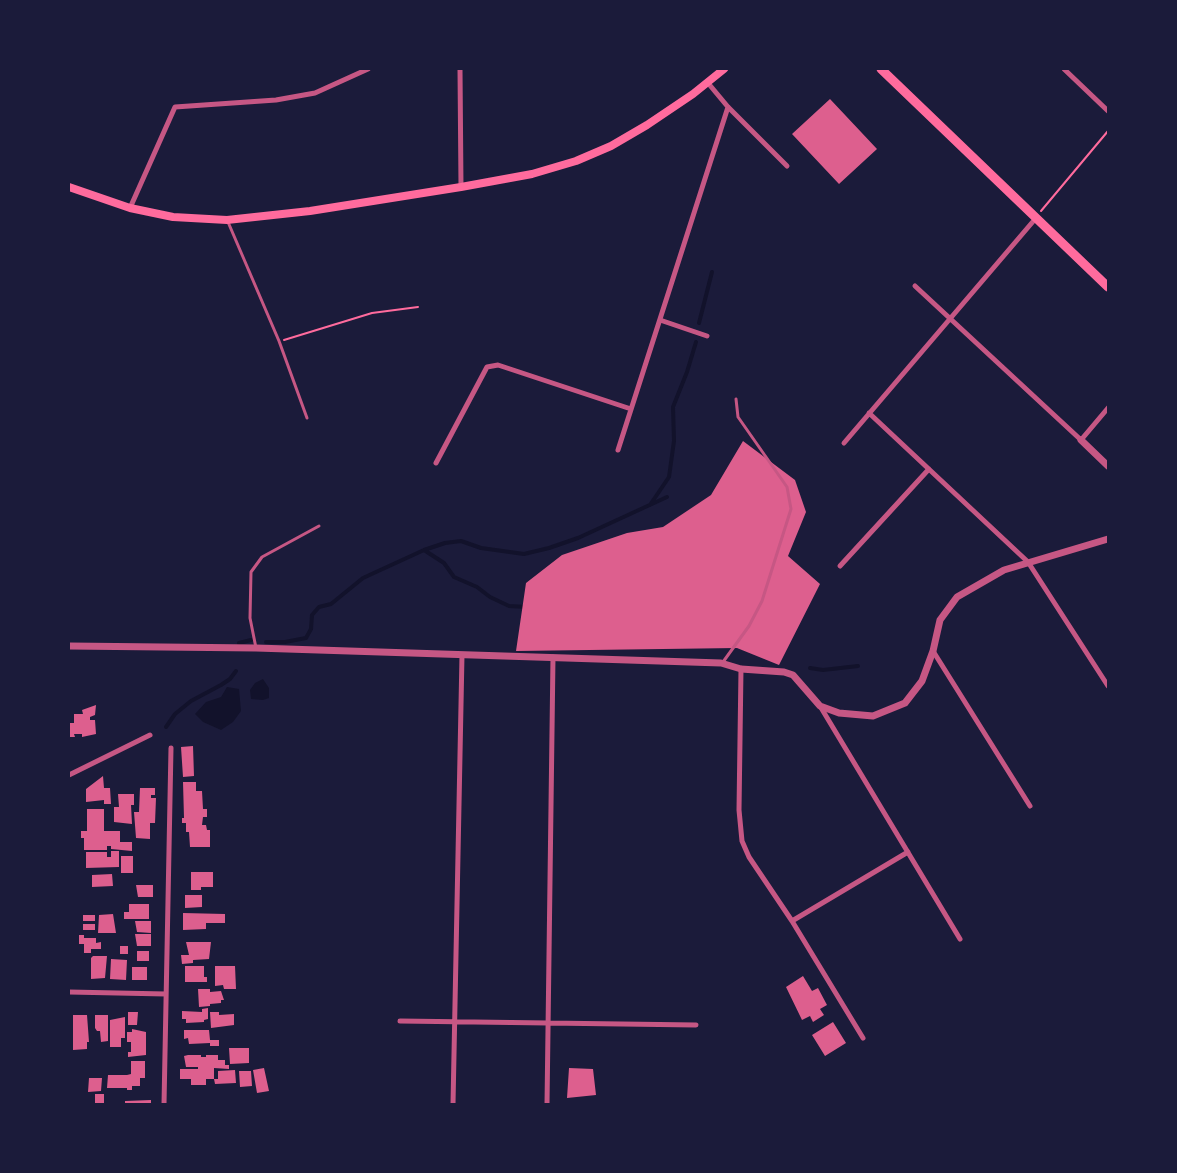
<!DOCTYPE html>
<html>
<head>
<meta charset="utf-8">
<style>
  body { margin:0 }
  #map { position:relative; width:1177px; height:1173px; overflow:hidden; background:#1b1b3a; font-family:Merriweather,serif }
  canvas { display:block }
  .frame { position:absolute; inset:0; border:70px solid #1b1b3a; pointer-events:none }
</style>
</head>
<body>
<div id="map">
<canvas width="1177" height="1173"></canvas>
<div class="frame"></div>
</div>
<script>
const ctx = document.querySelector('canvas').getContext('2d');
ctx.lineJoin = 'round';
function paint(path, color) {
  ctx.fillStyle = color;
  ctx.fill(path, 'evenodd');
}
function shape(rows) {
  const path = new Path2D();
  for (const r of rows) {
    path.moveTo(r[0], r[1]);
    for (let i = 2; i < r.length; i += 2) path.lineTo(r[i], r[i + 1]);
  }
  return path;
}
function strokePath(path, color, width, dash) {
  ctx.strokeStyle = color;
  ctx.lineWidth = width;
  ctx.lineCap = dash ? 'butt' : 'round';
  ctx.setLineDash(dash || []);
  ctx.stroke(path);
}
const water = shape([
  [263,679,269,688,269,698,263,700,251,699,250,690,255,683],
  [227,687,239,689,241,711,233,722,221,730,203,722,195,714,206,702,221,697]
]);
const stream = shape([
  [699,323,712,272],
  [650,505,669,477,674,441,673,407,687,372,696,342],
  [424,550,444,563,454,577,477,587,490,597,509,606,527,607],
  [266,642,285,642,306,638,311,629,312,615,319,607,331,604,363,578,424,550,445,543,461,541,481,548,524,554,549,548,578,538,667,497],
  [239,643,251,640],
  [810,668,823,670,858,666],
  [166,727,175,714,191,701,221,685,230,679,236,671]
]);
const building = shape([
  [830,99,877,149,839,184,792,134],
  [743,441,795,480,806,512,788,556,820,584,779,665,737,648,516,651,526,583,562,555,627,533,663,527,711,495],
  [96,705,95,715,90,717,90,720,95,720,96,734,82,737,82,734,74,734,75,737,69,737,69,723,74,723,74,714,83,714,82,710],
  [193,746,194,776,183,777,181,747],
  [103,776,104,788,110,788,111,804,104,804,104,800,86,802,86,789],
  [183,782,196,782,196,791,202,791,203,809,207,809,207,817,203,817,202,825,206,825,207,830,210,830,210,847,190,847,189,832,186,832,186,823,182,823,182,818,184,818],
  [140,788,155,788,155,795,151,795,151,798,156,798,155,823,150,823,150,839,136,838,134,812,139,812],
  [118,794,134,794,134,805,131,805,132,824,114,822,114,807,119,807],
  [87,809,104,809,104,831,120,831,120,842,132,842,132,851,111,849,111,846,107,846,107,850,84,850,84,838,81,838,81,831,87,831],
  [111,851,119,851,119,867,86,868,86,852,107,852,107,857,111,857],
  [121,856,133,856,133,873,121,873],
  [191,872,213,872,213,887,201,887,201,890,191,890],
  [112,874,113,886,92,887,92,875],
  [136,885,153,885,153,897,138,897],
  [185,895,202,895,202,907,185,908],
  [129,904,149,904,149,919,124,919,124,912,129,912],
  [183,913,225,914,225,923,206,923,206,929,183,930],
  [113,914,116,933,98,933,99,915],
  [83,915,95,915,95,921,83,921],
  [135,921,151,921,151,933,137,932],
  [83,924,95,924,95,930,83,930],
  [135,934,151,934,151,946,137,946],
  [79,935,84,935,84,938,96,938,96,943,101,942,101,949,91,949,91,953,84,953,84,944,79,944],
  [186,942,211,942,209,959,193,960,193,963,182,964,181,955,189,955],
  [120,946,128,946,128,954,120,954],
  [137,951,149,951,149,961,137,961],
  [93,956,107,956,105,978,91,979,91,958],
  [111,959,127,960,126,980,110,979],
  [185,966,204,966,204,977,207,977,207,982,185,982],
  [215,966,235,966,236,989,224,989,223,985,215,986],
  [132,967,147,967,147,980,132,980],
  [803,976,812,991,818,988,827,1005,820,1009,824,1015,813,1022,810,1016,802,1020,786,987],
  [198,989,210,989,210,992,221,991,224,1000,221,1000,221,1003,210,1004,210,1006,199,1007],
  [208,1008,208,1019,204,1020,204,1022,186,1023,186,1019,182,1019,182,1011,202,1012,202,1009],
  [128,1012,138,1012,137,1025,128,1025],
  [210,1012,219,1012,219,1015,234,1014,234,1025,211,1028],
  [73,1015,87,1015,89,1042,87,1042,87,1049,73,1050],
  [95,1015,108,1015,108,1041,101,1042,100,1031,97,1031,95,1028],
  [125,1017,125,1038,121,1038,121,1047,110,1047,110,1020],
  [833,1022,846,1043,825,1056,812,1035],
  [132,1029,146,1032,146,1055,128,1057,128,1052,131,1052,131,1042,127,1042,127,1032,132,1032],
  [184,1030,209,1030,210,1040,219,1040,219,1046,210,1046,210,1043,189,1044,188,1038,184,1039],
  [229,1048,249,1048,249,1063,230,1064],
  [188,1055,201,1055,201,1057,206,1057,206,1055,218,1055,218,1060,225,1060,225,1065,229,1065,229,1069,214,1068,214,1079,206,1079,206,1085,191,1085,191,1079,180,1079,180,1069,198,1069,198,1067,186,1067,184,1056],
  [131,1061,145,1061,145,1078,140,1078,140,1086,132,1086,132,1090,127,1090,127,1088,107,1088,108,1075,127,1075,131,1074],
  [264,1068,269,1091,257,1093,253,1070],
  [569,1068,593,1069,596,1095,567,1098],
  [235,1070,236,1083,215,1084,214,1079,218,1079,218,1071],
  [239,1071,251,1071,252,1086,240,1087],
  [89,1078,102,1078,101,1091,88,1092],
  [95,1094,104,1094,104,1104,95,1104],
  [151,1100,151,1104,125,1104,125,1101]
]);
const path = shape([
  [1041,211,1108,131],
  [284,340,372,313,418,307]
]);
const service = shape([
  [228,222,279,341,307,418],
  [256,648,250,618,251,572,262,557,319,526],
  [723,662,749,626,762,601,791,509,787,487,738,417,736,399]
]);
const minor = shape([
  [460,69,461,187],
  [1064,69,1108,111],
  [708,83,728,107,787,166],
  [130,208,175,107,276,100,315,93,368,69],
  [915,286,1081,440,1108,408],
  [660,320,707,336],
  [869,413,1028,562,1108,686],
  [844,443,1036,218],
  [618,450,728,107],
  [436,463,487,367,498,365,631,409],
  [840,566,929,469],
  [933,651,1030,806],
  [741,669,739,810,742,841,749,857,792,921,863,1038],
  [820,706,960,939],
  [69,775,150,735],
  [792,921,908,852],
  [69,992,166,994],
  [400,1021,696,1025],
  [164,1104,171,748],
  [453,1104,462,655],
  [547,1104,553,657]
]);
const tertiary = shape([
  [1081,440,1108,466],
  [69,646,256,648,721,663,741,669,784,672,793,675,820,706,839,713,873,716,905,703,922,681,933,651,940,620,957,597,1004,570,1108,539]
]);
const secondary = shape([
  [69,187,130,208,173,217,227,220,310,211,461,187,532,174,576,161,611,146,647,125,693,94,724,69]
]);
const primary = shape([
  [881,69,1108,287]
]);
paint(water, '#12122b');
strokePath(stream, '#12122b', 4);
paint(building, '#dd5f8e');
strokePath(path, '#ff6b9d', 2);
strokePath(service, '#c65784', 3);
strokePath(minor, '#c65784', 5);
strokePath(tertiary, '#c65784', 7);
strokePath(secondary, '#ff6b9d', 8);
strokePath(primary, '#ff6b9d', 9);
</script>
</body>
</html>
